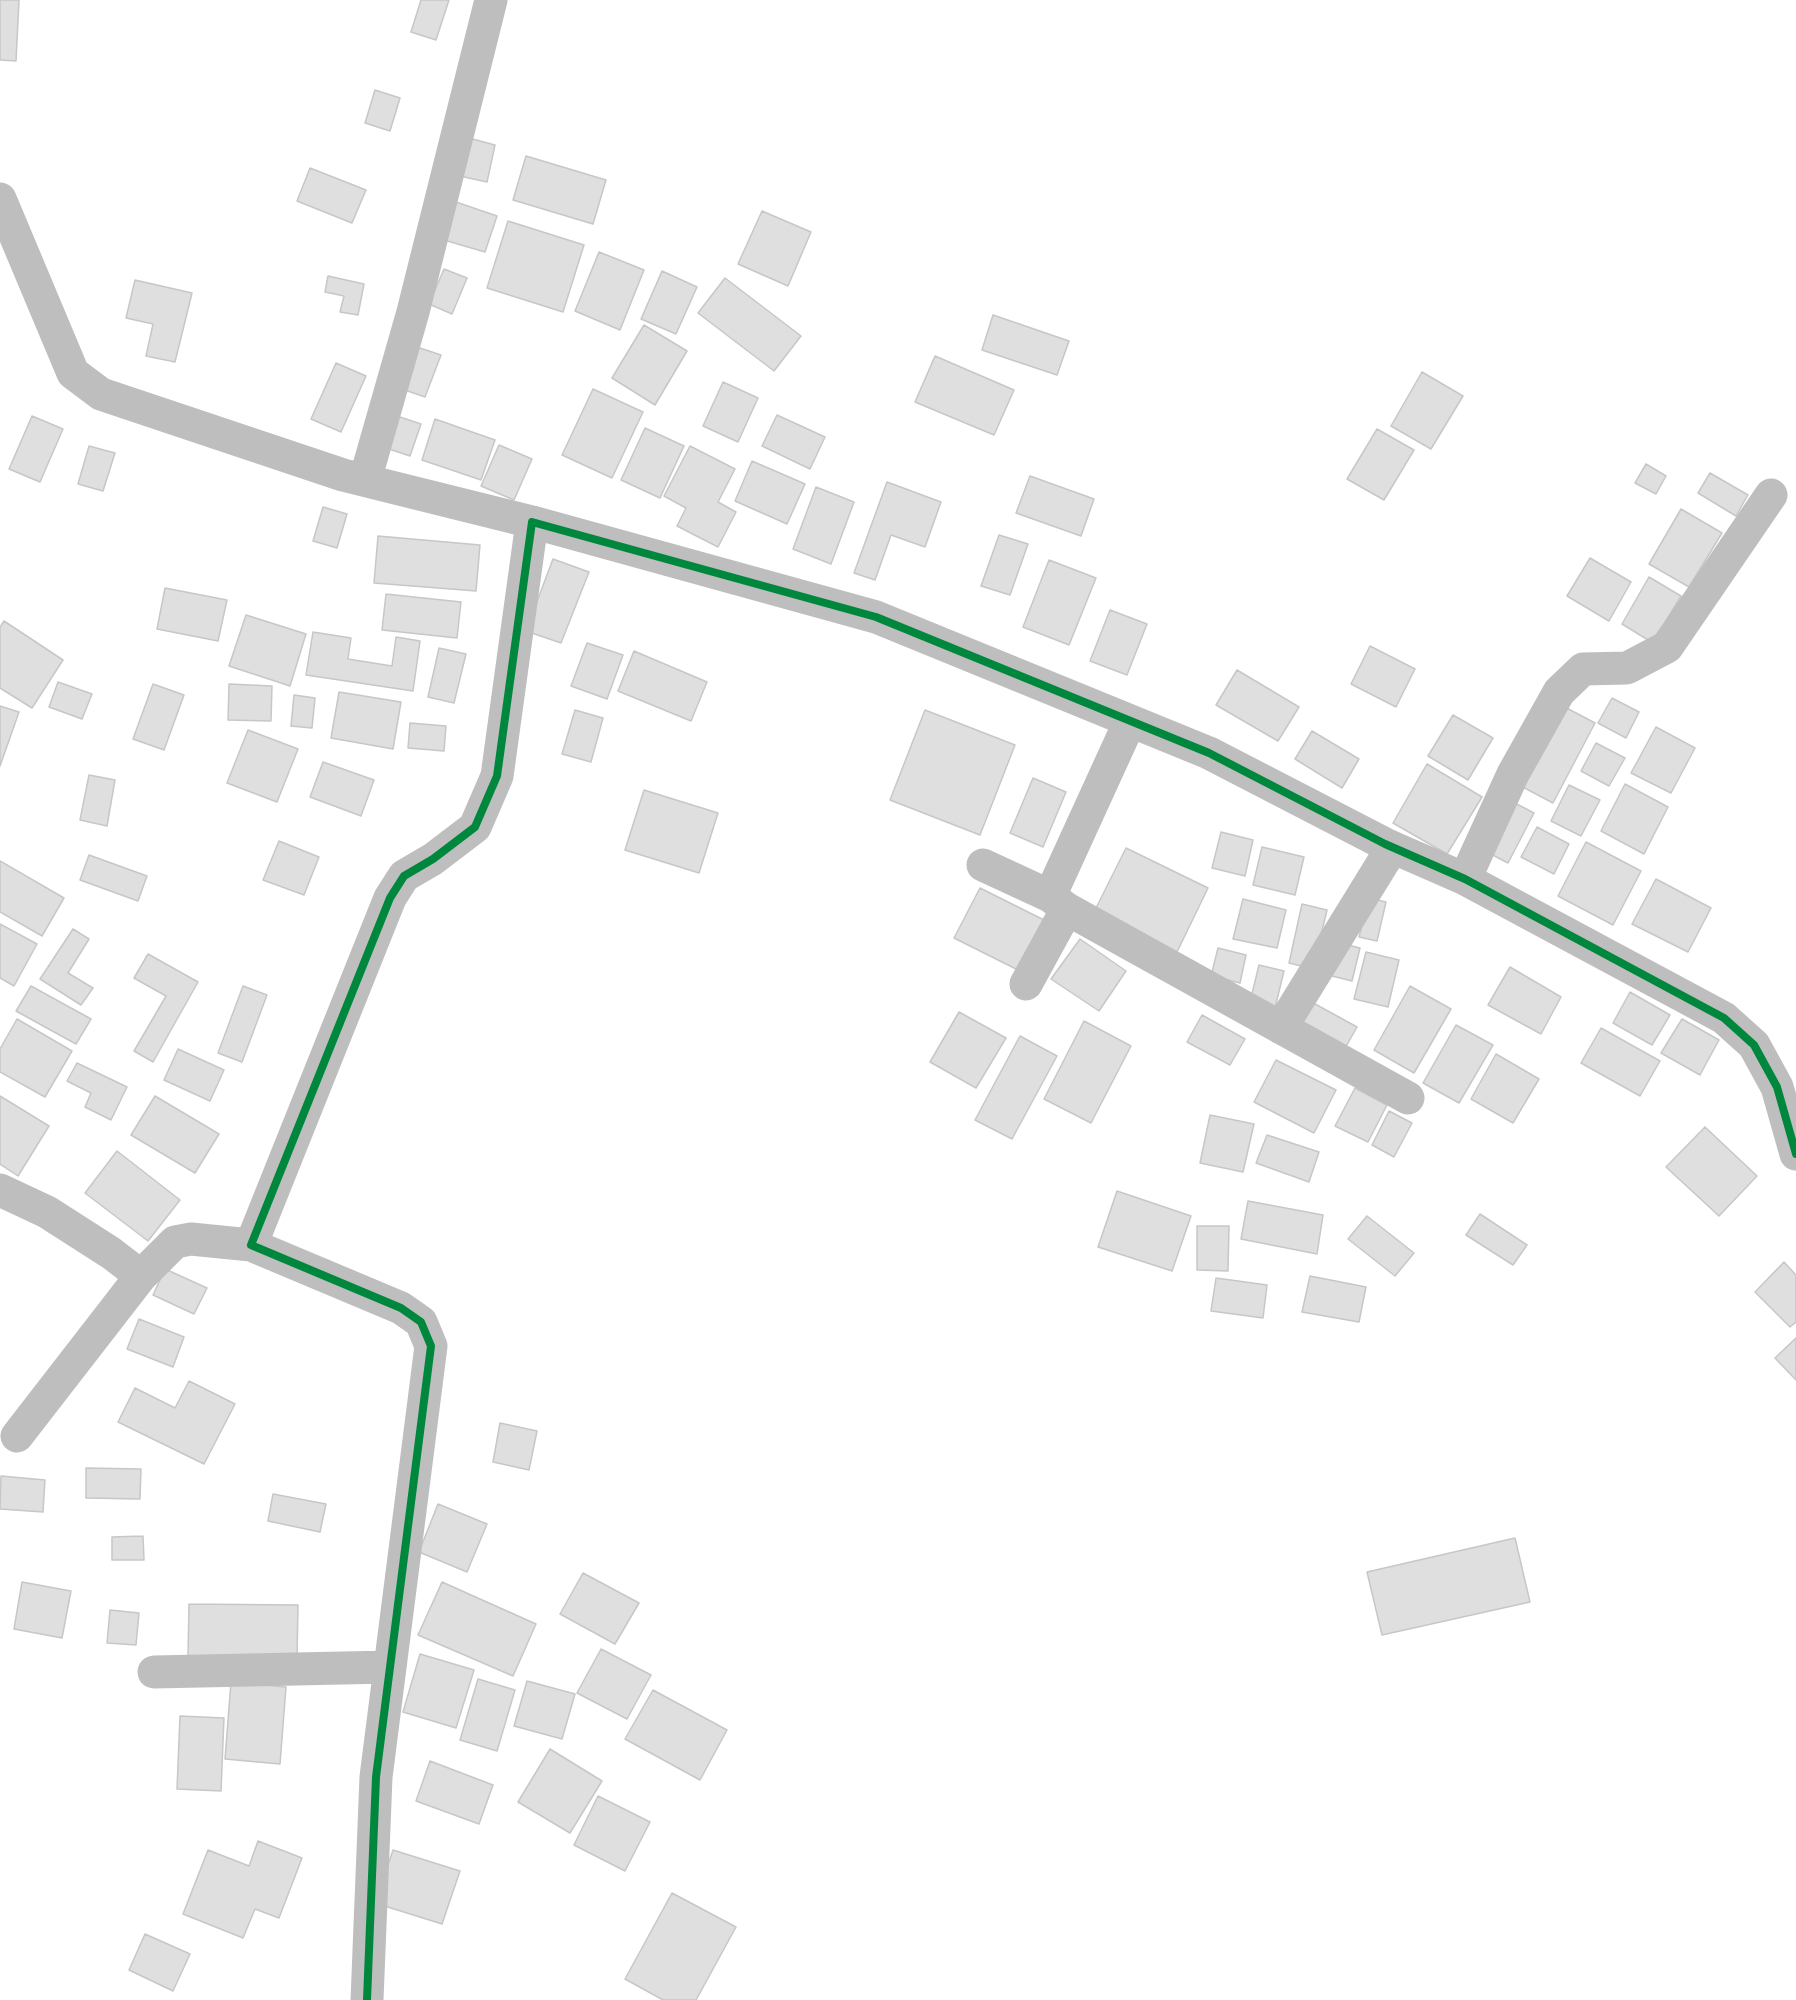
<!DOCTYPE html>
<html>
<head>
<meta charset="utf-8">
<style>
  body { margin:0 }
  canvas { display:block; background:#fff }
</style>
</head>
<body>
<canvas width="1796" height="2000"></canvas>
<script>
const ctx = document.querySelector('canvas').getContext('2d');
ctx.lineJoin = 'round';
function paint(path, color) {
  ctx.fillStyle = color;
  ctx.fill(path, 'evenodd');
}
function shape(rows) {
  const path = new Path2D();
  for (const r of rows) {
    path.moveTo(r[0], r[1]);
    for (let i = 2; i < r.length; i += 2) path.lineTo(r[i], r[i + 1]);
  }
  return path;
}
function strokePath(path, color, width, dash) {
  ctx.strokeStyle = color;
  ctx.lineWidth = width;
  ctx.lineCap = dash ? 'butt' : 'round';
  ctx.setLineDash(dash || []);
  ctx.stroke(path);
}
const building = shape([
  [0,0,19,0,16,61,0,60,0,0],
  [421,0,449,0,436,40,411,32,421,0],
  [375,90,400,98,390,131,365,123,375,90],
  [465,137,495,145,487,182,455,175,465,137],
  [526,156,606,180,593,224,513,200,526,156],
  [310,168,366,190,352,223,297,201,310,168],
  [456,202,497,216,485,252,444,240,456,202],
  [762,211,811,232,788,286,738,264,762,211],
  [508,221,584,245,563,312,487,288,508,221],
  [599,252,644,270,620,330,575,311,599,252],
  [444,269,467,278,452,314,429,304,444,269],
  [662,271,697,287,676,334,641,319,662,271],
  [328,276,364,284,358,315,340,312,344,296,325,292,328,276],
  [725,278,801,336,774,371,698,313,725,278],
  [135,280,192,293,175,362,146,356,153,324,126,318,135,280],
  [993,315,1069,341,1057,375,982,350,993,315],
  [644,325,687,351,655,405,612,378,644,325],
  [417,347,441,355,425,397,402,389,417,347],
  [935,356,1014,390,994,435,915,402,935,356],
  [336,363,366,376,341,432,311,419,336,363],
  [1422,372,1463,396,1431,449,1391,426,1422,372],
  [723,382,758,398,738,442,703,426,723,382],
  [593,389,643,412,612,478,562,455,593,389],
  [394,415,421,424,410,456,383,447,394,415],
  [777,415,825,437,810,469,762,446,777,415],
  [32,416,63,429,40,482,9,469,32,416],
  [435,419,495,440,481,480,422,460,435,419],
  [645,428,684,446,660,498,621,480,645,428],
  [1377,429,1414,450,1384,500,1347,479,1377,429],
  [499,445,532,459,514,500,481,486,499,445],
  [89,446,115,453,103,491,78,484,89,446],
  [690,446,735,469,718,502,736,512,718,547,677,526,686,508,664,496,690,446],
  [752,461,805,484,787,524,735,501,752,461],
  [1646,464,1666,476,1656,494,1635,483,1646,464],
  [1710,473,1748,495,1736,516,1698,493,1710,473],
  [1030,476,1094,499,1081,536,1016,513,1030,476],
  [887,482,941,502,925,547,891,535,875,580,854,573,887,482],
  [816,487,854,502,831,564,793,549,816,487],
  [323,507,347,514,337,548,313,541,323,507],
  [1681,509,1722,533,1689,587,1649,564,1681,509],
  [999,535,1028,544,1010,595,981,586,999,535],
  [378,536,480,545,476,591,374,583,378,536],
  [1590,558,1631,582,1609,621,1567,596,1590,558],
  [553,559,589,572,561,643,526,631,553,559],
  [1049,560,1096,578,1069,645,1023,627,1049,560],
  [1649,577,1681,596,1653,643,1622,624,1649,577],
  [165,588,227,600,218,641,157,629,165,588],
  [386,594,461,602,457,638,382,630,386,594],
  [1110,610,1147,624,1127,675,1090,661,1110,610],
  [246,615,306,634,290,686,229,666,246,615],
  [4,621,63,660,32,708,0,688,0,627,4,621],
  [313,632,351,638,348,659,392,666,396,637,420,641,413,691,306,675,313,632],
  [587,643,623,655,607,699,571,686,587,643],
  [1370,646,1415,669,1396,707,1351,684,1370,646],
  [439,648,466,654,454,703,428,697,439,648],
  [634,651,707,682,691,721,618,691,634,651],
  [1237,670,1299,707,1278,741,1216,705,1237,670],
  [58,682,92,694,82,719,49,707,58,682],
  [153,684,184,695,164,750,133,739,153,684],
  [229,684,272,686,271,721,228,720,229,684],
  [339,692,401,702,393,749,331,738,339,692],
  [294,695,315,698,312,728,291,726,294,695],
  [1612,698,1639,712,1626,738,1598,723,1612,698],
  [1559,704,1595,723,1553,803,1517,784,1559,704],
  [0,706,19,712,0,766,0,706],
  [575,710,603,718,591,762,562,754,575,710],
  [925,710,1015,745,980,835,890,800,925,710],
  [1453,715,1493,738,1468,780,1428,756,1453,715],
  [410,723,446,726,444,751,408,748,410,723],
  [1656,727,1695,748,1671,793,1631,773,1656,727],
  [248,730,298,749,277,802,227,783,248,730],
  [1312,731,1359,759,1342,788,1295,759,1312,731],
  [1596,743,1625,758,1609,786,1581,771,1596,743],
  [323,762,374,780,361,816,310,797,323,762],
  [1427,764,1482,797,1447,854,1393,823,1427,764],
  [89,775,115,780,107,826,80,820,89,775],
  [1033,778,1066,792,1043,847,1010,833,1033,778],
  [1625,784,1668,807,1644,854,1601,831,1625,784],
  [1569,785,1600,800,1581,836,1551,821,1569,785],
  [644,790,718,813,699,873,625,850,644,790],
  [1509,800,1534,813,1508,863,1483,850,1509,800],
  [1537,827,1569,844,1554,874,1521,857,1537,827],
  [1221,832,1253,840,1245,876,1212,868,1221,832],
  [279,841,319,857,304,895,263,880,279,841],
  [1586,842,1641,871,1613,925,1558,896,1586,842],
  [1262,847,1304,857,1295,895,1253,885,1262,847],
  [1126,848,1208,888,1177,952,1094,912,1126,848],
  [89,855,147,876,138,901,80,880,89,855],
  [0,861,64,898,42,936,0,912,0,861],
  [1656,879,1711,908,1688,952,1632,924,1656,879],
  [980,888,1048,922,1022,972,954,938,980,888],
  [1369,898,1386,902,1377,941,1359,937,1369,898],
  [1243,899,1286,910,1277,948,1233,939,1243,899],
  [1302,904,1327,910,1313,969,1289,963,1302,904],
  [0,924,37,944,14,986,0,978,0,924],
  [73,929,89,939,68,973,93,988,81,1005,40,979,73,929],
  [1080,939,1126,971,1099,1011,1051,979,1080,939],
  [1340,943,1360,948,1352,981,1332,976,1340,943],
  [1218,948,1246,955,1240,983,1211,976,1218,948],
  [1366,952,1399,960,1388,1007,1354,999,1366,952],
  [148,954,198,982,153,1062,134,1051,166,996,134,978,148,954],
  [1259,965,1284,971,1274,1012,1249,1006,1259,965],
  [1510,967,1561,997,1541,1034,1488,1005,1510,967],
  [31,986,91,1019,76,1044,16,1011,31,986],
  [243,986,267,995,242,1062,218,1053,243,986],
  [1410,986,1451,1009,1414,1073,1374,1050,1410,986],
  [1630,992,1670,1015,1652,1045,1613,1023,1630,992],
  [1306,999,1357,1027,1343,1052,1292,1023,1306,999],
  [959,1012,1006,1038,976,1088,930,1062,959,1012],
  [1202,1015,1245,1039,1230,1065,1187,1042,1202,1015],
  [17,1019,72,1051,45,1097,0,1072,0,1049,17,1019],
  [1682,1019,1719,1040,1700,1075,1661,1053,1682,1019],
  [1084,1021,1131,1046,1091,1123,1044,1099,1084,1021],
  [1456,1025,1493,1045,1459,1103,1423,1083,1456,1025],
  [1601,1028,1660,1061,1640,1096,1581,1063,1601,1028],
  [1020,1036,1057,1056,1012,1139,975,1120,1020,1036],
  [178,1049,224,1070,210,1101,164,1080,178,1049],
  [1496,1054,1539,1079,1513,1123,1471,1099,1496,1054],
  [1276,1060,1336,1090,1314,1133,1254,1102,1276,1060],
  [77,1063,127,1087,111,1120,85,1107,91,1093,67,1081,77,1063],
  [1355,1088,1387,1105,1368,1142,1335,1126,1355,1088],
  [0,1096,49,1126,18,1176,0,1164,0,1096],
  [155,1096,219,1134,195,1173,131,1135,155,1096],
  [1389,1111,1412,1123,1394,1157,1372,1145,1389,1111],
  [1210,1115,1254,1124,1243,1172,1200,1163,1210,1115],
  [1705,1127,1757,1176,1719,1216,1666,1167,1705,1127],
  [1267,1135,1319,1152,1309,1182,1256,1163,1267,1135],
  [117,1151,180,1200,148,1241,85,1193,117,1151],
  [1117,1191,1191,1216,1172,1271,1098,1247,1117,1191],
  [1248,1201,1323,1215,1317,1254,1241,1239,1248,1201],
  [1480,1214,1527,1245,1513,1265,1466,1235,1480,1214],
  [1367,1216,1414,1253,1395,1276,1348,1239,1367,1216],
  [1197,1226,1229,1226,1228,1271,1197,1270,1197,1226],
  [1784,1262,1796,1275,1796,1322,1790,1327,1755,1292,1784,1262],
  [165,1269,207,1288,194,1314,153,1295,165,1269],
  [1310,1276,1366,1287,1359,1322,1302,1312,1310,1276],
  [1216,1278,1267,1285,1263,1318,1211,1311,1216,1278],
  [139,1319,184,1337,173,1367,127,1349,139,1319],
  [1796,1338,1796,1380,1775,1358,1796,1338],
  [189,1381,235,1404,204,1464,118,1422,135,1388,175,1408,189,1381],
  [500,1423,537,1431,529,1470,493,1462,500,1423],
  [86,1468,141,1469,140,1499,86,1498,86,1468],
  [1,1476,45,1480,43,1512,0,1509,1,1476],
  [273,1494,326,1504,320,1532,268,1521,273,1494],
  [438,1504,487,1524,467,1572,419,1552,438,1504],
  [143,1536,144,1560,112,1560,112,1537,143,1536],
  [1515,1538,1530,1602,1382,1635,1367,1572,1515,1538],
  [583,1573,639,1603,615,1644,560,1614,583,1573],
  [22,1582,71,1591,62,1638,14,1629,22,1582],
  [442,1582,536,1624,513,1676,418,1635,442,1582],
  [189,1604,298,1605,297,1659,188,1657,189,1604],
  [110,1610,139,1613,136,1645,107,1643,110,1610],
  [601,1649,651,1675,627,1719,577,1693,601,1649],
  [420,1654,474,1670,456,1728,403,1712,420,1654],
  [478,1679,515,1690,497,1751,460,1740,478,1679],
  [527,1681,575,1694,562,1739,514,1726,527,1681],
  [231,1682,286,1687,280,1764,225,1759,231,1682],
  [653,1690,727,1730,700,1780,625,1739,653,1690],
  [180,1716,224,1718,221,1791,177,1789,180,1716],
  [550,1749,602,1781,570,1833,518,1802,550,1749],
  [430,1761,493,1785,479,1824,416,1801,430,1761],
  [598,1796,650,1822,625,1871,574,1845,598,1796],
  [258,1841,302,1858,279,1918,255,1909,243,1938,183,1914,208,1850,249,1866,258,1841],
  [393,1850,460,1871,442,1924,375,1903,393,1850],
  [672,1893,736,1927,696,2000,663,2000,625,1979,672,1893],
  [145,1934,190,1954,173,1991,129,1970,145,1934]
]);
const minor = shape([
  [0,199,73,373,101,394,343,475,532,522],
  [365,480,413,312,491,0],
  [983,865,1050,896,1067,909,1408,1098],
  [1465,879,1513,774,1559,692,1583,669,1627,668,1667,647,1771,495],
  [1050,896,1130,721],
  [1026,984,1067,909],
  [1281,1028,1392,848],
  [0,1190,47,1212,111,1253,141,1276,175,1242,191,1239,251,1245],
  [17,1436,141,1276],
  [154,1672,390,1667],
  [367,2000,376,1777,431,1346,421,1322,401,1308,251,1245,390,898,404,876,433,859,475,827,497,776,532,522,876,617,1209,753,1385,844,1465,879,1724,1018,1754,1045,1777,1087,1796,1154]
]);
const cycleway = shape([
  [367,2000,376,1777,431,1346,421,1322,401,1308,251,1245,390,898,404,876,433,859,475,827,497,776,532,522,876,617,1209,753,1385,844,1465,879,1724,1018,1754,1045,1777,1087,1796,1154]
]);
paint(building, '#dfdfdf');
strokePath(building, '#c7c7c7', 1.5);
strokePath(minor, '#bebebe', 33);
strokePath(cycleway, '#00873e', 8);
</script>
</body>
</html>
